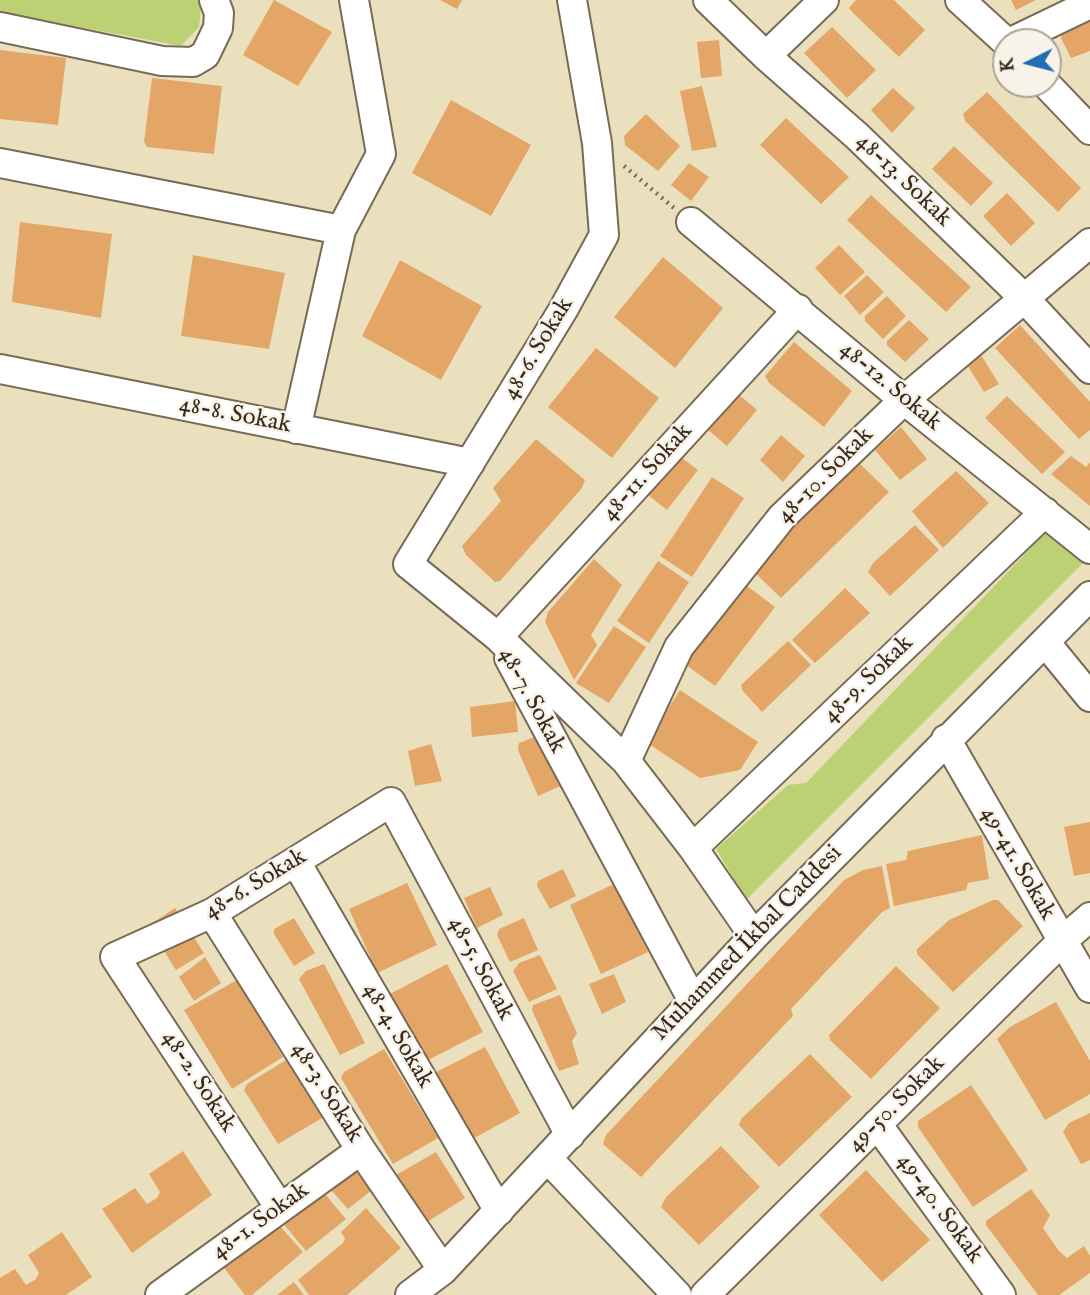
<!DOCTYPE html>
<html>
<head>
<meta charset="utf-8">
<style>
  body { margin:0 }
  #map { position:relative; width:1090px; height:1295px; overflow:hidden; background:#eae0be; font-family:"IM FELL English",serif }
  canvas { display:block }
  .north { position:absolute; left:992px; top:28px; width:70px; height:70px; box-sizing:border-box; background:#f7f3e8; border:2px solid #aca397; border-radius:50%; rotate:264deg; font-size:19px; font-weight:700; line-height:28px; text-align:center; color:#3b2a1e }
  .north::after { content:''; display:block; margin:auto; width:24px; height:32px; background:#1f6fb2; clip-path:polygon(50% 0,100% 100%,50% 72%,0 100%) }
</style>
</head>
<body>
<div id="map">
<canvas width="1090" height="1295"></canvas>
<div class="north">K</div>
</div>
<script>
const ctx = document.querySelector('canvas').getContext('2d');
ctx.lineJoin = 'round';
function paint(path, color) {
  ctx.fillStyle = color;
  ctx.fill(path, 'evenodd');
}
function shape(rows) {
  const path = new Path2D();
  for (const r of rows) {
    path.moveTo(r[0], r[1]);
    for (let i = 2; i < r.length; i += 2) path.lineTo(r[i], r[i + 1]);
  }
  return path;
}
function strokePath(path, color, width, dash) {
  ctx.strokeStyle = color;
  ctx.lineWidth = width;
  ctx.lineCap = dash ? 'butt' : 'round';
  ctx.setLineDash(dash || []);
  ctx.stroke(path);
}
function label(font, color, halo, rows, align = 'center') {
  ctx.font = font + ' "IM FELL English",serif';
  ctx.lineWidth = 5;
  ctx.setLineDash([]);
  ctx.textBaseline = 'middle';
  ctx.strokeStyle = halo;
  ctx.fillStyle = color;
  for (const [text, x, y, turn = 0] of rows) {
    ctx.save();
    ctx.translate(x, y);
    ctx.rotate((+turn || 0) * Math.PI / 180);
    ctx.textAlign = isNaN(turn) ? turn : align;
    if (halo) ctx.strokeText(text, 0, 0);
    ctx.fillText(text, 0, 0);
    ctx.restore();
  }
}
const green = shape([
  [0,0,198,0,201,9,199,27,181,46,0,12],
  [1045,533,1084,562,746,900,716,849,788,785,806,783]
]);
const building = shape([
  [274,0,332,32,298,86,243,55],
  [440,0,462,0,457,9],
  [856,0,894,0,925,30,899,57,852,12,849,8],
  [1011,0,1036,0,1016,10],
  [1090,20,1090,51,1071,58,1061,38,1062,32],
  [832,27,876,70,847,98,804,53],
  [719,40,722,76,701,78,697,42],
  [0,50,66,58,58,125,0,119],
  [152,78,222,86,214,154,147,147,144,142],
  [702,86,717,147,692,151,680,91],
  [893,88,915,108,892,133,871,110],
  [987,92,1081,188,1058,212,965,121,963,114],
  [451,100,531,145,491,216,412,173],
  [646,114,680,146,658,171,625,145,624,136],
  [786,118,849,177,821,204,760,145],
  [954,146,993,183,971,206,932,169],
  [689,163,709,177,691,201,671,185],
  [1007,193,1035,223,1011,246,983,216],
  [871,195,971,287,946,312,847,220],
  [20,222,112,234,101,318,12,302],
  [839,245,865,272,840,295,815,268],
  [193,255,285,273,269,349,181,336],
  [663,257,723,308,675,368,614,317],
  [400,260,482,306,441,380,362,336],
  [867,275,884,292,860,315,844,296],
  [887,296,906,316,883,339,865,321,865,316],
  [909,320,929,339,905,362,887,345,887,341],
  [1020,325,1090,402,1090,430,1079,439,995,348],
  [794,342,852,391,824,427,769,383,765,376],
  [596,348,659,398,612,458,548,407],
  [981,355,999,384,984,392,966,363],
  [730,387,757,410,727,446,700,423],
  [1007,396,1065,452,1042,474,985,418],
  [901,427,927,459,900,480,875,450],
  [781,435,805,456,783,482,760,460],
  [536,439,585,480,582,488,500,581,495,582,466,555,462,546,501,501,493,488],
  [670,449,698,470,667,510,639,488],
  [1071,456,1086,467,1090,462,1090,506,1051,474],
  [859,463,889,492,781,598,752,570,755,563],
  [956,471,989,503,943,548,912,511],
  [712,477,744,498,692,577,660,556],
  [915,525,939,550,890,596,868,572,873,563],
  [594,559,622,585,591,635,597,645,574,680,545,622,548,612],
  [658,561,689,582,649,643,617,621],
  [743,583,775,607,715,686,682,662],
  [845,588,870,613,815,663,792,640],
  [614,626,646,647,609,703,576,683],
  [788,641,811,665,762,712,742,690,741,685],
  [680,690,758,742,740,770,700,778,646,742],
  [515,701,518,732,472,737,470,707],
  [550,731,570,782,538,796,518,750,519,743],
  [431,744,442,781,415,786,408,751],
  [1090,822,1090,873,1074,876,1064,827],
  [982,835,989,879,968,883,966,890,894,906,886,864,906,860,908,851],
  [882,866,890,908,882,912,791,1009,793,1016,789,1020,641,1177,603,1144,606,1135,844,880,863,870],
  [563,869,576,896,550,909,537,886,538,881],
  [407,883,437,945,377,973,349,909],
  [616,883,648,952,601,974,570,905],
  [490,887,503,915,477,928,464,898],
  [993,900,998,900,1023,926,953,992,917,954,917,949,949,920],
  [175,908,204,953,176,970,148,926],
  [294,918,315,953,294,966,274,934,274,929],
  [524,918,538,950,510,962,497,935,499,929],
  [540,955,557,989,529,1002,513,971,519,963],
  [205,957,221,983,194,1001,179,977],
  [324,964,365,1043,340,1055,299,979,306,971],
  [447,964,483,1032,420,1064,385,1000,390,994],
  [896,966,940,1008,871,1079,830,1040,829,1035],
  [614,974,626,1002,602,1014,589,984],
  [237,980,283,1057,232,1089,184,1010],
  [560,995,577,1033,572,1041,579,1064,559,1071,532,1010,533,1005],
  [1056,1002,1090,1061,1090,1094,1045,1120,997,1039,1010,1027],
  [485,1047,520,1113,458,1147,423,1079],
  [384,1049,438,1138,393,1164,341,1078,344,1072],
  [810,1054,852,1097,779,1167,739,1125,741,1119],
  [286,1060,322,1118,278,1144,244,1090,247,1084],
  [971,1085,1028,1170,973,1207,918,1127,918,1121],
  [1090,1113,1090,1160,1081,1164,1063,1132,1069,1123],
  [721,1146,760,1187,699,1245,661,1207,666,1197],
  [183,1151,212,1195,132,1253,102,1209,135,1188,147,1204,157,1198,160,1192,149,1174],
  [436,1152,465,1198,424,1224,396,1175],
  [347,1162,372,1190,348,1209,324,1182],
  [866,1170,930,1240,882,1282,819,1215],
  [320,1188,346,1219,306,1251,282,1222],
  [1031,1189,1050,1215,1043,1228,1059,1251,1067,1258,1084,1246,1090,1256,1090,1273,1059,1295,1038,1295,986,1225,986,1221],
  [366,1208,401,1248,347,1295,309,1295,298,1280,343,1243,345,1239,341,1232],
  [277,1223,303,1252,252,1295,245,1295,224,1268],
  [62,1232,92,1277,66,1295,0,1295,0,1278,15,1269,26,1285,36,1279,39,1273,28,1255],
  [294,1282,304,1295,277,1295]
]);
const path = shape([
  [624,166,674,208]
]);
const minor = shape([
  [572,0,597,143,604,235,563,310,408,564,498,637,626,761,693,848,754,936],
  [708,0,766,56,857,136,1023,297,1090,369],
  [960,0,1006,42],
  [0,27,162,61,193,62,205,55,218,28,219,13,214,0],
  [1011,42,1090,4],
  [766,56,824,0],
  [1046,84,1090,130],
  [0,163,341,230,381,154,354,0],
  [691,222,904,400,1090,549],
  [0,369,470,463],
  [296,429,341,230],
  [498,637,798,309],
  [1045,642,1090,697],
  [509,658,693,1001],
  [946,739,1090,988],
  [626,761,679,647,782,517,904,400,1090,243],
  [693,848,1045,512],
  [296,862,499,1211],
  [212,913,361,1150,443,1270],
  [877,1124,1001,1295],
  [548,1159,677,1295],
  [280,1208,115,957,212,913,391,802,570,1135],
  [160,1295,361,1150],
  [410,1295,443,1270,754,936,1090,596],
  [705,1295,1061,942,1090,917]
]);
const streetNames = [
  ["48-13. Sokak",903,181,44],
  ["48-6. Sokak",539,349,-59],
  ["48-12. Sokak",890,387,40],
  ["48-8. Sokak",235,416,11],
  ["48-11. Sokak",648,473,-48],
  ["48-10. Sokak",826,476,-45],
  ["48-9. Sokak",869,680,-44],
  ["48-7. Sokak",531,701,62],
  ["49-41. Sokak",1017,864,60],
  ["48-6. Sokak",256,885,-31],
  ["Muhammed İkbal Caddesi",748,944,-46],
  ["48-5. Sokak",480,969,62],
  ["48-4. Sokak",397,1036,60],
  ["48-2. Sokak",198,1082,57],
  ["48-3. Sokak",326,1093,58],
  ["49-50. Sokak",897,1105,-45],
  ["49-40. Sokak",939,1209,54],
  ["48-1. Sokak",261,1222,-36]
];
paint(green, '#bcd174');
paint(building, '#e4a666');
strokePath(minor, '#786a56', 32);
strokePath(path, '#786a56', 4.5, [2, 5]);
strokePath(minor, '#fff', 28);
label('24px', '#3b2a1e', '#f7f3e8', streetNames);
</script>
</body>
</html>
